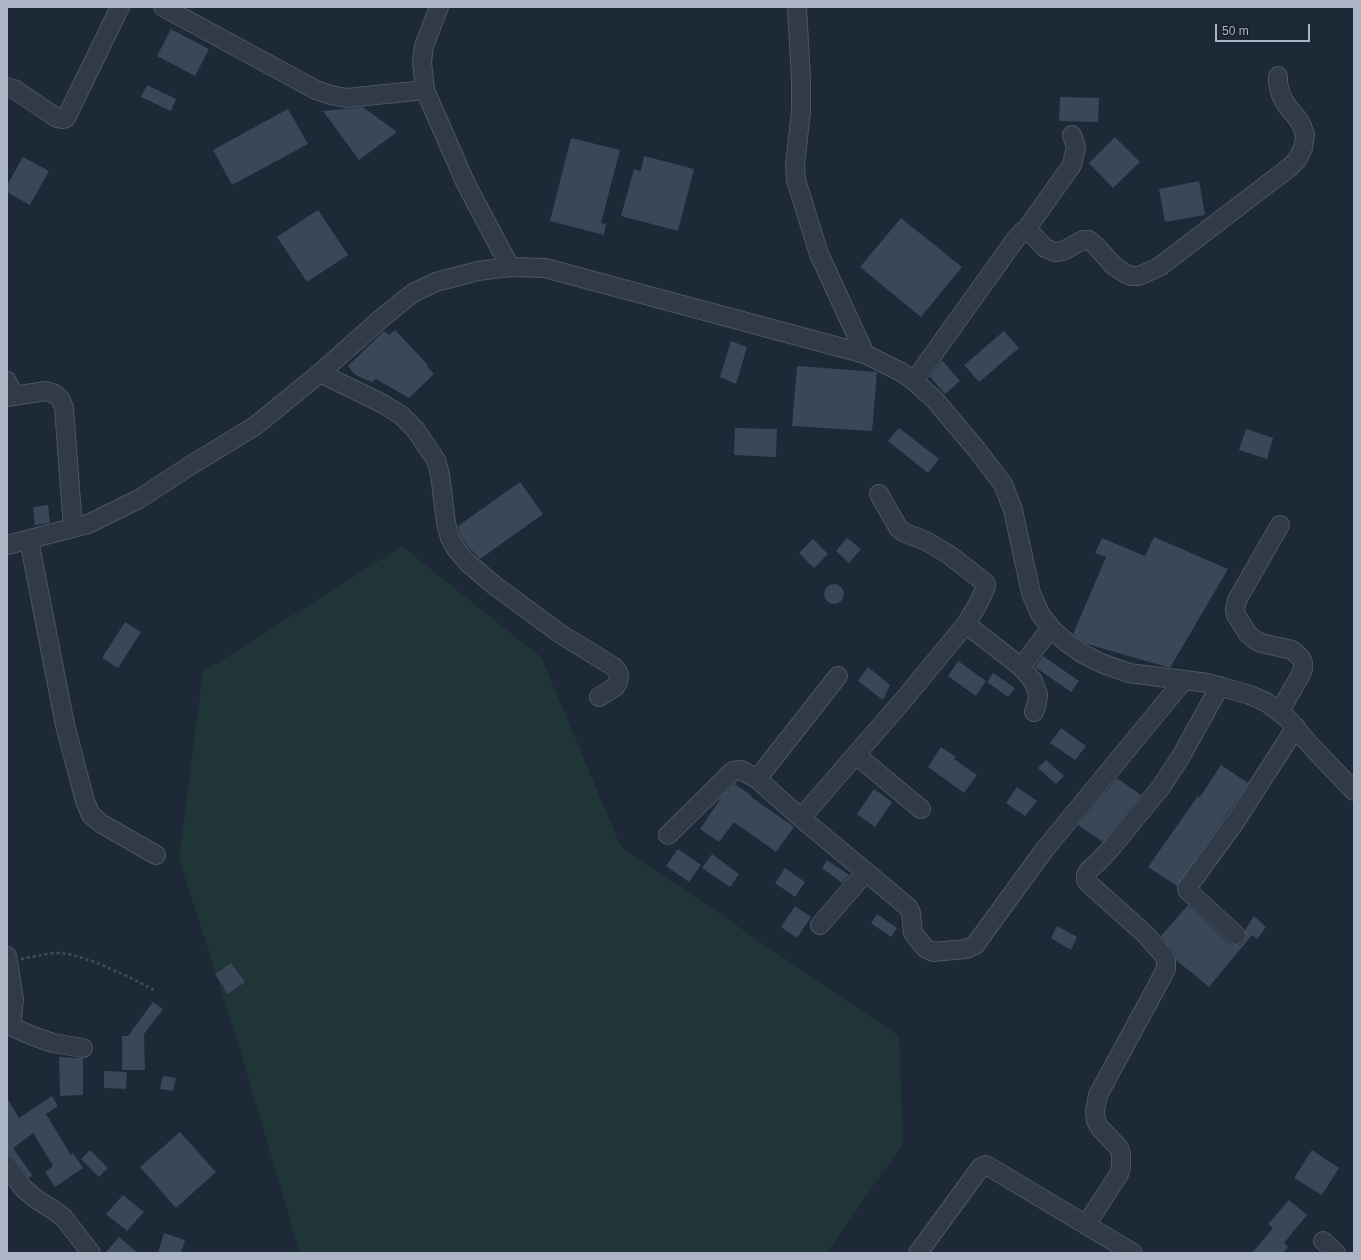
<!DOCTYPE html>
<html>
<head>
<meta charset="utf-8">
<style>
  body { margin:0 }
  #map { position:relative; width:1361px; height:1260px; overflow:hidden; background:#1e2937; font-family:Helvetica,sans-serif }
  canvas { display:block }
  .frame { position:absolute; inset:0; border:8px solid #abb5c5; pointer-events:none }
  .scale { position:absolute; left:1215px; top:24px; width:95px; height:18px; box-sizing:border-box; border:2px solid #abb5c5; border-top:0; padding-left:5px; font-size:12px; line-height:14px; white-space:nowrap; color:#abb5c5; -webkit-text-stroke:3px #17202b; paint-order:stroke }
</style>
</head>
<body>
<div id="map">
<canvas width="1361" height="1260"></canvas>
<div class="frame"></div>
<div class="scale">50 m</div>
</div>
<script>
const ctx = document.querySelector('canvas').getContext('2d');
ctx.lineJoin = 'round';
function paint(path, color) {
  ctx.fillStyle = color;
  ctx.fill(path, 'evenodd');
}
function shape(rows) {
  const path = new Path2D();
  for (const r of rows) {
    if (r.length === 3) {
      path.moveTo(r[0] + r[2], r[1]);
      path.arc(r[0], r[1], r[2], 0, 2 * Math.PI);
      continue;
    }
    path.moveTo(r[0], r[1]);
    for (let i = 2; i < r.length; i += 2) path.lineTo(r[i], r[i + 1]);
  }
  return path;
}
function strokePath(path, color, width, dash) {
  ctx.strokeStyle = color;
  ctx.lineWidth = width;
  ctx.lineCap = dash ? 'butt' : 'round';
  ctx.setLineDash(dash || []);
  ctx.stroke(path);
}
const green = shape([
  [402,546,541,657,621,847,899,1036,903,1143,827,1253,300,1253,235,1033,179,859,203,672]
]);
const building = shape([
  [171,29,209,49,195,76,157,56],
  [147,85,176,99,171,111,141,97],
  [1060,97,1099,98,1098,122,1059,121],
  [363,107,397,132,359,160,323,111],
  [288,109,308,144,232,185,213,150],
  [1115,137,1140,162,1113,188,1089,163],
  [571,138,620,150,601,223,606,224,604,235,550,221],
  [644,156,694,169,678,231,621,216,634,169,641,171],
  [23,157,49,171,30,205,7,192,7,185],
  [1199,181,1205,215,1165,222,1159,189],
  [318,210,348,255,307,282,277,237],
  [901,218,962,267,921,317,860,267],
  [395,330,428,365,427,366,434,374,409,398,376,379,372,382,362,378,354,374,348,366,384,331,389,335],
  [1004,331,1019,348,979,382,964,365],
  [731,341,747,347,736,384,720,377],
  [942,360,960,381,945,394,930,377],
  [797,366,877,372,872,431,792,426],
  [735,428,777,429,776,457,734,455],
  [899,428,939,459,928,473,888,441],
  [1246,429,1273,438,1267,459,1239,450],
  [520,482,543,514,480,559,465,543,460,534,458,526],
  [48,505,50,523,35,525,33,507],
  [1154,537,1228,569,1170,668,1087,644,1073,634,1106,557,1095,553,1102,538,1145,556],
  [847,538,861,549,849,563,836,551],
  [813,539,828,554,814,568,799,553],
  [834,594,10],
  [125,622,141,632,118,668,102,658],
  [1043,656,1079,681,1071,692,1035,667],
  [958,661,986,681,976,696,948,676],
  [868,667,890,685,883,700,858,681],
  [993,673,1015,688,1008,697,987,682],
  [1061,728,1086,746,1075,760,1050,743],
  [941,747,956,757,954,759,977,775,964,793,928,767],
  [1046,760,1064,776,1056,784,1038,768],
  [1221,765,1248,783,1226,816,1177,886,1148,867,1198,796,1200,797],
  [1117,778,1141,795,1103,842,1078,825],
  [735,784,752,796,751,797,794,827,776,852,734,822,719,842,700,829,723,795],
  [1017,787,1037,801,1025,816,1006,803],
  [874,789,892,802,875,827,857,814],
  [678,849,701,865,689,882,666,866],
  [712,854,739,874,730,887,702,868],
  [827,860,849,875,842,883,822,868],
  [785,868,805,882,795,897,775,883],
  [1188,905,1229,943,1233,945,1240,945,1244,942,1246,937,1245,930,1254,916,1266,927,1257,939,1252,935,1209,987,1176,960,1175,953,1161,936],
  [795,906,811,917,797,938,781,927],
  [877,914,897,928,891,937,871,923],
  [1057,926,1077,937,1071,950,1051,938],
  [231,963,245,982,228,994,215,974],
  [153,1002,163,1009,144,1034,145,1070,122,1070,122,1036,128,1036],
  [59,1057,83,1058,83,1095,60,1096],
  [104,1071,127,1072,126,1089,104,1088],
  [163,1076,176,1078,173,1091,160,1089],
  [52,1096,58,1106,46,1114,71,1155,73,1153,83,1168,55,1187,45,1172,53,1166,33,1133,13,1148,32,1175,29,1178,15,1159,12,1156,7,1155,7,1098,19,1118],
  [180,1132,216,1172,176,1208,140,1167],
  [90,1150,108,1168,99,1177,81,1159],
  [1312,1150,1339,1168,1322,1195,1294,1178],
  [123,1195,144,1212,127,1231,106,1214],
  [1289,1200,1307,1215,1284,1243,1288,1247,1283,1253,1252,1253,1273,1228,1268,1224],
  [164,1233,185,1240,181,1253,158,1253],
  [119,1237,138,1253,105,1253]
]);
const path = shape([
  [21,959,53,953,61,953,73,955,95,962,129,977,154,990]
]);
const minor = shape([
  [163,7,316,90,331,95,347,98,425,90],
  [439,7,424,46,422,62,425,90,466,184,510,267],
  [797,7,801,79,801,111,795,166,796,180,819,254,865,354],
  [7,87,14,89,57,118,62,119,66,118,68,114,120,7],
  [1025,231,1072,165,1076,147,1072,135],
  [320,373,383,404,401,415,415,429,436,460,440,474,446,523,450,538,456,549,468,563,494,585,544,622,562,635,614,667,618,672,619,677,618,682,615,687,599,697],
  [7,381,14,396],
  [914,381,1015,240,1022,232,1031,233,1045,248,1055,252,1063,251,1083,240,1089,240,1096,246,1114,266,1126,274,1132,276,1139,276,1159,267,1290,167,1297,160,1303,148,1305,135,1302,126,1298,119,1287,106,1281,95,1278,83,1278,76],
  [7,397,46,391,55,394,61,400,64,408,73,528],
  [1280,525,1237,600,1235,610,1236,615,1248,634,1255,640,1261,643,1292,650,1301,658,1303,663,1303,669,1300,676,1280,711],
  [29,540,65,725,85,801,91,815,102,824,156,855],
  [7,545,88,524,139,499,188,467,255,426,320,373,383,317,413,293,436,282,478,271,510,267,545,268,865,354,901,372,914,381,935,400,977,450,1003,484,1013,510,1031,593,1040,614,1051,628,1066,642,1083,654,1101,663,1129,673,1208,683,1250,695,1266,702,1287,718,1312,747,1354,791],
  [966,624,1021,667,1033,681,1038,694,1037,703,1034,712],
  [1021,667,1051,628],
  [856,755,921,809],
  [757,779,838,676],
  [801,818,905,698,966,624,978,604,985,589,986,584,983,581,948,554,926,541,905,533,899,529,879,494],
  [668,835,733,771,741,770,757,779,801,818,908,907,911,913,913,933,925,948,933,952,966,949,975,945,1045,849,1184,680],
  [820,925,866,872],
  [1236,935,1188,891,1187,888,1235,822,1296,727],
  [7,956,14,999,12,1018,7,1024],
  [7,1024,30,1035,53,1043,83,1048],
  [7,1165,23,1188,36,1199,55,1211,64,1218,91,1253],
  [1086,1225,1119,1174,1121,1167,1121,1155,1119,1148,1100,1128,1096,1121,1095,1111,1098,1095,1156,988,1166,969,1166,959,1161,952,1144,933,1088,883,1086,880,1086,875,1089,870,1100,860,1112,847,1161,787,1180,758,1220,686],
  [1323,1241,1336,1253],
  [918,1253,981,1167,986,1165,1133,1253]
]);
paint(green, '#203538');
paint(building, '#394758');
strokePath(minor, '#4c5563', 20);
strokePath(path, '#3a5152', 2.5, [3, 3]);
strokePath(minor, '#313a47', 18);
</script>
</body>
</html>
